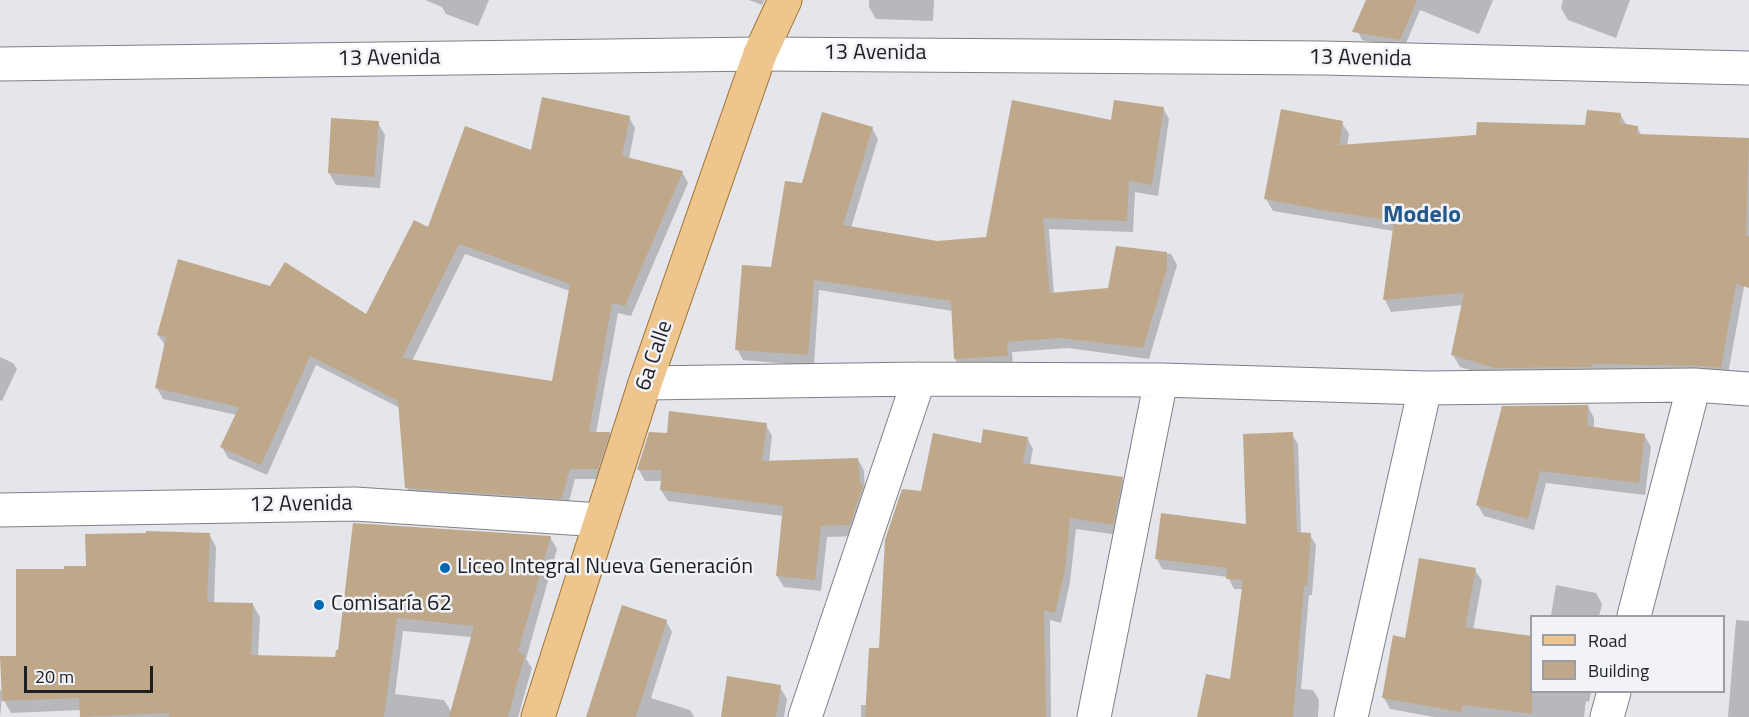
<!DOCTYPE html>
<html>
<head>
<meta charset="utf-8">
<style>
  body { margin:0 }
  #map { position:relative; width:1749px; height:717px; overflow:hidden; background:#e4e6ec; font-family:"Titillium Web",sans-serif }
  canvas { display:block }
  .legend { position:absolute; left:1530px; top:615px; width:195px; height:78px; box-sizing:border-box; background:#f1f3f9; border:2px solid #9d9ea3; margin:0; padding:8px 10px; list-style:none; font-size:18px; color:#1e1f21 }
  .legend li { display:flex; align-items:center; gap:12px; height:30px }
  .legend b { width:30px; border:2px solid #9d9ea3 }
  .scale { position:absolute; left:24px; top:666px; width:129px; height:27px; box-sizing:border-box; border:3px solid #1e1f21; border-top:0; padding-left:8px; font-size:18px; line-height:21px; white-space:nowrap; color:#1e1f21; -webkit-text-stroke:4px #f1f3f9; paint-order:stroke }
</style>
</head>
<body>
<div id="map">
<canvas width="1749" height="717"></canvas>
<ul class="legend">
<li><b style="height:8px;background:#eec58c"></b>Road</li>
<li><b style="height:16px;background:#bfa789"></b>Building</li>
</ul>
<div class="scale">20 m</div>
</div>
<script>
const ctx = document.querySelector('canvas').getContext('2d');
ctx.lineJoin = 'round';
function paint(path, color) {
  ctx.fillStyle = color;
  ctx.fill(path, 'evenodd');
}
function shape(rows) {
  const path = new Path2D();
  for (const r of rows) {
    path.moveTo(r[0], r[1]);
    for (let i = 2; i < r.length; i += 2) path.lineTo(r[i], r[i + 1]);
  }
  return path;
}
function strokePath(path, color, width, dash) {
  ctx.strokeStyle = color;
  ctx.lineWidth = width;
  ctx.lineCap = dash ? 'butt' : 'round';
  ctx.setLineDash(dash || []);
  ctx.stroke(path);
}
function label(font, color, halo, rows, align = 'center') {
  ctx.font = font + ' "Titillium Web",sans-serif';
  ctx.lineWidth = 5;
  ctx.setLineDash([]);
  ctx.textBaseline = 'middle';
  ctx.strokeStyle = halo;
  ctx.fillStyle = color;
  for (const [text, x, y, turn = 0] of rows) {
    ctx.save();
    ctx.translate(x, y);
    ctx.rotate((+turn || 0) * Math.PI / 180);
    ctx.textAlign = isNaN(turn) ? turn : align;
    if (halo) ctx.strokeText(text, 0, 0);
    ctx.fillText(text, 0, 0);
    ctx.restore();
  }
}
const shadow = shape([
  [425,0,489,0,478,26,446,14,442,7],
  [749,0,764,0,762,5],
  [869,0,934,0,933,21,876,19,869,7],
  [1371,0,1493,0,1479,34,1420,10,1404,48,1362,40,1358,32],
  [1563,0,1630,0,1616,38,1568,20,1561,8],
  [1163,108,1169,119,1158,196,1135,192,1133,232,1049,229,1054,294,1109,290,1117,248,1171,254,1177,265,1149,359,1068,348,1012,352,1013,367,962,370,955,359,953,311,819,290,814,366,743,360,737,349,773,269,803,185,872,128,878,139,851,228,937,242,987,238,1113,121],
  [1620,114,1627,126,1637,127,1642,136,1749,140,1749,260,1727,379,1503,380,1460,367,1453,355,1463,305,1391,312,1385,300,1394,231,1273,211,1266,199,1342,123,1349,134,1347,146,1587,126],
  [629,117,635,128,629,159,682,172,688,183,631,316,618,313,596,433,609,433,615,444,603,479,575,479,567,509,413,499,407,488,400,408,316,365,267,475,228,458,222,447,237,415,163,399,157,388,165,345,158,335,367,317,429,229,532,152],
  [465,254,570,291,554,383,412,361],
  [378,123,385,135,380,188,336,185,329,173],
  [0,357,13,363,17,369,2,401,0,400],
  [1588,406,1594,418,1594,429,1644,435,1651,447,1645,495,1546,483,1534,530,1484,516,1477,504],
  [766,425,772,436,769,463,858,459,864,471,865,492,856,536,827,537,821,591,784,587,777,576,783,516,668,501,661,490,662,481,645,481,639,470,668,434],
  [1292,434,1298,444,1301,534,1310,535,1316,545,1312,595,1309,595,1301,689,1313,690,1319,700,1318,717,1198,717,1231,681,1243,589,1234,589,1228,577,1162,569,1157,559,1248,526],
  [1027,438,1033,449,1030,465,1122,479,1128,489,1119,535,1076,529,1070,582,1061,623,1050,620,1051,717,861,717,861,705,867,705,922,493,982,445],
  [354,524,550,537,557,549,526,659,532,668,518,717,82,717,81,710,11,713,2,697,0,717,0,689,3,695,17,657,65,570,87,568,209,534,216,547,214,604,253,605,260,617,258,657,336,659,339,652],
  [403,631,472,637,452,713,444,700,395,694],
  [1475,570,1482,581,1473,630,1532,692,1591,692,1589,702,1586,701,1584,717,1434,717,1390,709,1384,698,1406,639],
  [1556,585,1596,593,1602,604,1599,616,1551,616],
  [1736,620,1749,621,1749,717,1728,717],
  [666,621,672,632,651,698,690,710,694,717,588,717],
  [780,687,787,699,784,717,723,717]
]);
const building = shape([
  [1366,0,1417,0,1400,40,1352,32],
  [542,97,630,116,622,156,683,171,625,306,612,303,589,432,610,432,598,469,570,469,561,499,405,488,398,401,310,356,261,465,220,447,239,407,155,388,166,337,157,335,178,259,270,286,285,262,366,314,414,220,428,227,465,126,531,150],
  [459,244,570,284,552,381,402,358],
  [1012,100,1111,120,1114,100,1164,107,1152,185,1129,181,1127,221,1043,218,1050,293,1108,288,1116,246,1167,252,1167,269,1143,348,1061,338,1007,342,1008,356,954,359,951,301,814,280,808,355,735,350,742,265,771,267,785,181,802,183,822,112,873,127,843,225,937,241,986,237],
  [1281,109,1343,121,1339,145,1476,135,1477,122,1585,125,1587,110,1621,113,1620,123,1638,126,1637,134,1749,138,1746,236,1749,236,1749,288,1736,284,1721,368,1702,366,1592,364,1592,367,1495,368,1451,355,1464,293,1383,300,1394,221,1321,210,1264,199],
  [331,118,379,121,374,177,328,173],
  [1588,405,1587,426,1645,434,1639,483,1540,471,1528,519,1476,505,1502,406],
  [669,411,767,423,762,461,858,458,860,485,863,485,850,525,821,526,815,580,776,576,783,506,660,490,662,470,637,470,649,432,667,433],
  [983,429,1028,437,1023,463,1123,477,1113,525,1070,518,1065,570,1055,613,1044,610,1046,717,865,717,869,648,879,648,885,540,902,489,921,491,933,433,981,443],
  [1293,432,1297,532,1311,533,1307,586,1304,585,1293,717,1197,717,1206,674,1230,679,1243,580,1226,579,1227,568,1155,559,1161,513,1246,524,1243,434],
  [353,523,551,536,518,652,525,655,508,717,449,717,474,626,397,618,384,717,169,717,169,713,80,717,79,698,2,701,0,656,16,656,16,569,64,569,64,566,86,566,85,534,146,533,146,531,210,533,207,602,253,603,251,655,335,657,336,650,338,650],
  [1419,558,1476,568,1465,627,1532,636,1532,714,1463,705,1461,712,1382,698,1393,635,1405,638],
  [622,605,667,620,636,717,586,717],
  [727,676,781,685,776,717,721,717]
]);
const minor = shape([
  [0,64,760,54,1323,58,1749,68],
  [645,383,919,379,1161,380,1425,388,1694,385,1749,389],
  [0,510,355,504,601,520],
  [1634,616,1694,385],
  [805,717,919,379],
  [1094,717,1161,380],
  [1351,717,1425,388],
  [1607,717,1614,692]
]);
const major = shape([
  [538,717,645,383,760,54,785,0]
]);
const markers = [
  [445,568,6,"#0067b3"],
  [319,605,6,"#0067b3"]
];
const streetNames = [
  ["13 Avenida",875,54],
  ["13 Avenida",389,59,-1],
  ["13 Avenida",1360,59,1],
  ["6a Calle",655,356,-71],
  ["12 Avenida",301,505,-1]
];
const poiNames = [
  ["Liceo Integral Nueva Generación",457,568],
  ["Comisaría 62",331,605]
];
const neighbourhoodNames = [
  ["Modelo",1422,216]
];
paint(shadow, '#0003');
paint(building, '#bfa789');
strokePath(minor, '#7e8085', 35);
strokePath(major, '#9e7235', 35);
strokePath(minor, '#fff', 33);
strokePath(major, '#eec58c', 33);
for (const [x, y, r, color] of markers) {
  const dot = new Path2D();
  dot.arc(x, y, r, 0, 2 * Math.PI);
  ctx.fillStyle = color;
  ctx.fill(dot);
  strokePath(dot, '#f1f3f9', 2);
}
label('22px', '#1e1f21', '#f1f3f9', streetNames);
label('22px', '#1e1f21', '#f1f3f9', poiNames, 'left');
label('bold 24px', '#22588a', '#f1f3f9', neighbourhoodNames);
</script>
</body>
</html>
